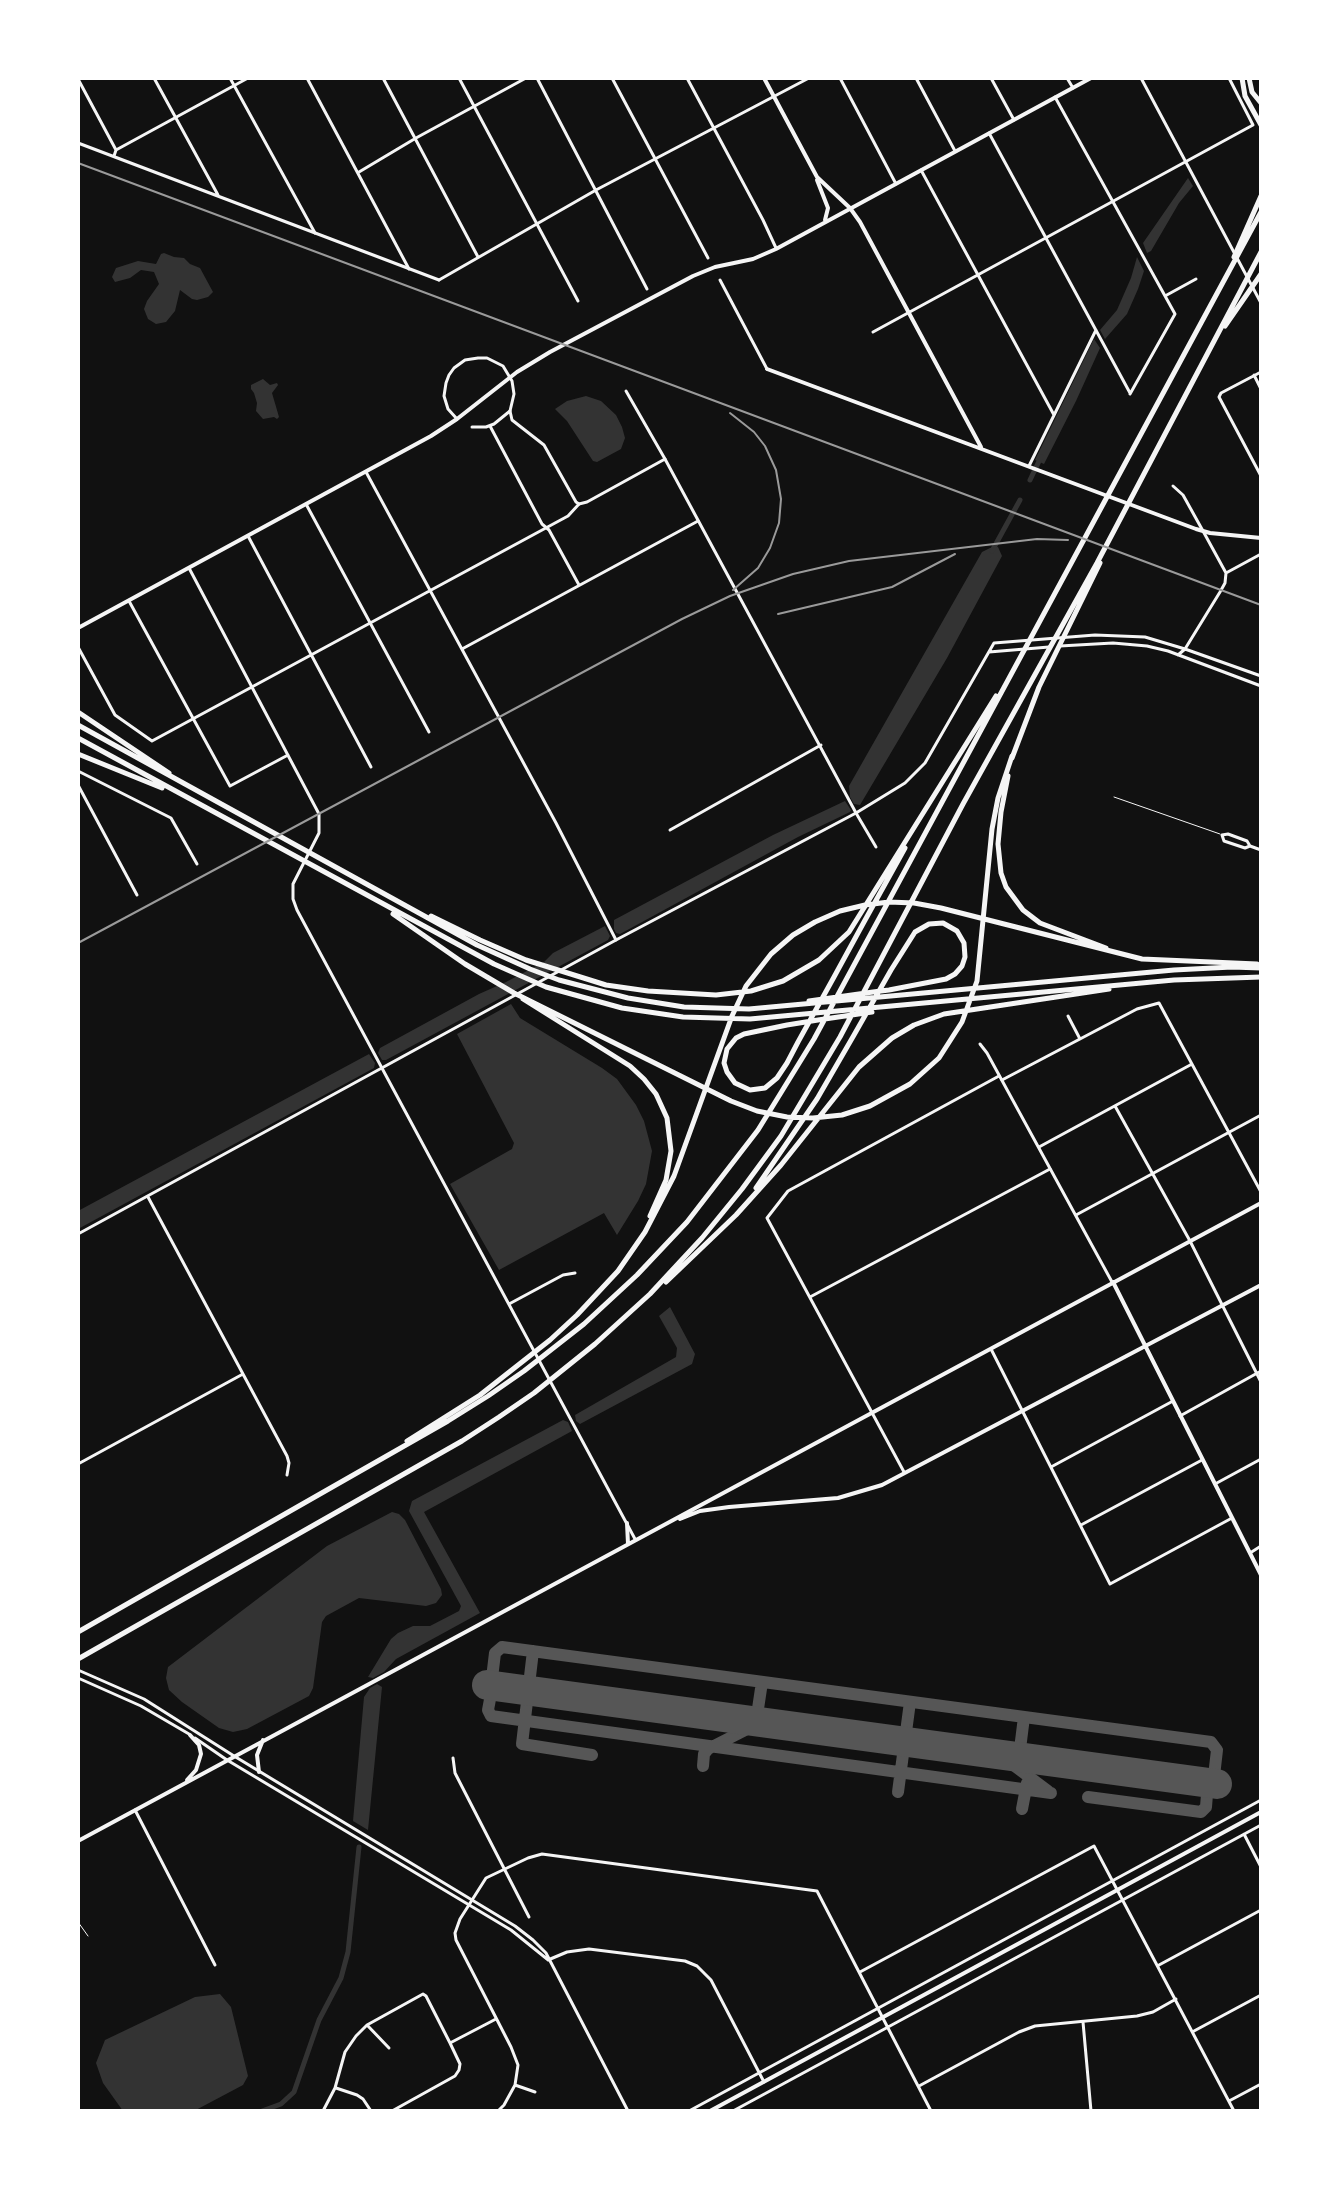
<!DOCTYPE html>
<html>
<head>
<meta charset="utf-8">
<style>
  body { margin:0 }
  #map { position:relative; width:1339px; height:2189px; overflow:hidden; background:#111; font-family:"Work Sans",sans-serif }
  canvas { display:block }
  .frame { position:absolute; inset:0; border:80px solid #fff; pointer-events:none }
</style>
</head>
<body>
<div id="map">
<canvas width="1339" height="2189"></canvas>
<div class="frame"></div>
</div>
<script>
const ctx = document.querySelector('canvas').getContext('2d');
ctx.lineJoin = 'round';
function paint(path, color) {
  ctx.fillStyle = color;
  ctx.fill(path, 'evenodd');
}
function shape(rows) {
  const path = new Path2D();
  for (const r of rows) {
    path.moveTo(r[0], r[1]);
    for (let i = 2; i < r.length; i += 2) path.lineTo(r[i], r[i + 1]);
  }
  return path;
}
function strokePath(path, color, width, dash) {
  ctx.strokeStyle = color;
  ctx.lineWidth = width;
  ctx.lineCap = dash ? 'butt' : 'round';
  ctx.setLineDash(dash || []);
  ctx.stroke(path);
}
const water = shape([
  [1188,178,1193,186,1179,203,1151,251,1147,253,1143,243],
  [164,253,174,257,184,258,190,264,200,268,213,292,208,297,197,300,192,299,180,290,175,311,166,322,156,324,148,319,144,309,147,301,159,284,154,272,141,270,130,278,115,282,112,277,116,268,138,261,156,264,161,254],
  [1137,257,1144,271,1138,289,1127,314,1105,339,1100,330,1117,310,1131,278],
  [1094,339,1100,348,1076,401,1044,464,1035,460],
  [263,379,270,385,277,383,278,385,272,393,279,417,277,419,274,417,263,419,256,411,257,403,254,393,251,389,251,385],
  [586,396,601,401,616,415,622,427,625,438,621,449,597,462,593,461,567,421,555,409,567,401],
  [998,547,1002,556,947,658,860,805,854,804,850,797,849,786,982,552,990,548],
  [845,801,851,810,850,812,798,837,620,934,616,933,614,929,614,920,773,835],
  [605,926,610,936,608,940,386,1060,382,1060,378,1053,380,1048,479,994,506,982,544,962,553,953],
  [511,1004,520,1018,602,1068,617,1079,636,1105,644,1121,652,1151,646,1184,638,1201,617,1235,604,1213,499,1270,450,1184,512,1149,514,1143,457,1034],
  [369,1054,375,1063,374,1068,78,1229,78,1211],
  [670,1307,695,1354,692,1364,580,1424,576,1421,575,1415,676,1357,677,1348,659,1316],
  [563,1420,568,1422,572,1431,424,1512,480,1613,396,1659,384,1672,373,1678,368,1677,391,1639,398,1633,413,1626,430,1626,459,1611,461,1606,409,1511,412,1501],
  [392,1512,399,1514,405,1520,441,1589,442,1595,436,1603,426,1606,359,1598,326,1616,322,1622,313,1688,309,1696,247,1729,233,1732,219,1728,182,1702,169,1690,166,1678,168,1667,327,1546],
  [377,1684,382,1687,368,1830,353,1821,364,1697,370,1688],
  [220,1994,231,2007,248,2076,243,2085,194,2111,123,2111,103,2083,96,2063,105,2040,195,1997]
]);
const canal = shape([
  [1030,480,1041,457],
  [992,551,1020,500],
  [262,2111,281,2104,294,2092,319,2020,341,1978,348,1952,359,1847]
]);
const taxiway = shape([
  [533,1651,522,1744,592,1755],
  [505,1688,495,1685,492,1678,495,1653,502,1647,1211,1742,1217,1750,1214,1776,1208,1781,1196,1781],
  [505,1688,495,1690,491,1694,488,1710,491,1716,1051,1793],
  [756,1722,762,1682],
  [1000,1755,1048,1791],
  [1019,1757,1024,1717],
  [703,1766,704,1754,708,1749,761,1722],
  [898,1792,910,1702],
  [1088,1797,1201,1812,1206,1807,1207,1794,1204,1787,1196,1781],
  [1022,1809,1027,1783]
]);
const runway = shape([
  [487,1685,1217,1784]
]);
const service = shape([
  [1114,797,1220,834],
  [78,1922,88,1936]
]);
const minor = shape([
  [230,78,315,233],
  [307,78,409,269],
  [383,78,478,257],
  [459,78,578,301],
  [537,78,647,289],
  [612,78,708,258],
  [687,78,763,220,776,248],
  [840,78,896,184],
  [916,78,955,151],
  [991,78,1014,120],
  [1067,78,1073,88],
  [1141,78,1261,303],
  [78,79,116,150],
  [1055,97,1175,314,1130,394],
  [989,133,1130,393],
  [114,156,116,150,248,78],
  [921,170,1054,415],
  [359,172,416,138,526,78],
  [439,280,596,190,809,78],
  [720,280,767,369],
  [1165,296,1196,279],
  [873,332,1253,125,1229,78],
  [1261,372,1221,393,1219,397,1261,476],
  [1254,375,1261,389],
  [626,391,665,459],
  [490,426,542,524,549,530,579,585],
  [472,427,486,427,494,424,510,411],
  [1029,466,1096,330],
  [366,472,556,823,616,940],
  [1173,486,1183,495,1203,531],
  [306,504,429,732],
  [248,536,371,767],
  [189,568,319,814,319,833,293,884,293,899,297,910,635,1539],
  [129,601,230,786,288,755],
  [78,647,115,715,152,741,568,516,579,504],
  [462,649,698,521],
  [78,771,171,818,197,864],
  [78,785,137,895],
  [856,813,876,847],
  [670,830,821,745],
  [1228,834,1247,841,1250,846,1245,848,1224,841,1222,835,1228,834],
  [1250,846,1261,850],
  [1068,1016,1080,1039],
  [1002,1080,1137,1009,1159,1003,1261,1192],
  [1115,1106,1190,1241,1261,1382],
  [1039,1147,1192,1064],
  [148,1197,287,1456,289,1463,287,1475],
  [1076,1215,1261,1115],
  [810,1297,1050,1169],
  [509,1304,563,1275,575,1273],
  [991,1349,1110,1584,1232,1518],
  [1180,1416,1261,1371],
  [78,1464,243,1374],
  [1051,1467,1173,1401],
  [904,1472,767,1218,788,1191,999,1076],
  [1215,1484,1261,1459],
  [1081,1525,1202,1460],
  [453,1758,455,1773,529,1917],
  [135,1810,215,1965],
  [1244,1834,1261,1867],
  [548,1960,567,1952,589,1949,685,1961,697,1966,711,1980,764,2082],
  [1159,1965,1261,1910],
  [860,1972,1094,1846,1234,2111],
  [1083,2022,1091,2111],
  [367,2025,389,2048],
  [1194,2031,1261,1995],
  [450,2043,496,2019],
  [515,2085,535,2092],
  [919,2086,1019,2032,1035,2026,1137,2016,1153,2012,1176,1999],
  [336,2088,357,2095,363,2099,371,2111],
  [1229,2101,1261,2084],
  [323,2111,335,2088,345,2052,356,2036,367,2025,423,1994,426,1996,450,2043,460,2064,459,2070,455,2076,392,2111],
  [498,2111,504,2105,515,2085,518,2065,511,2047,456,1940,455,1933,460,1919,486,1878,528,1858,542,1854,817,1891,931,2111],
  [689,2111,1261,1800],
  [733,2111,1261,1825]
]);
const tertiary = shape([
  [154,78,218,195],
  [78,143,439,280],
  [457,419,448,409,444,396,446,383,449,375,454,368,465,360,478,358,487,358,503,366,512,381,514,394,510,411,512,420,544,445,576,502,579,504,587,502,665,459,856,813],
  [1203,531,1226,573],
  [1226,573,1261,554],
  [1060,646,1113,643,1147,646,1168,651,1261,686],
  [989,652,1049,647],
  [1178,655,1185,649,1220,592,1225,583,1226,573],
  [980,1044,987,1053,1112,1282],
  [78,1234,616,940,856,813,905,783,925,763,994,643,1095,635,1145,637,1185,649,1261,676],
  [1250,1553,1261,1546],
  [78,1670,144,1699,234,1756,515,1926,533,1940,546,1953,628,2111],
  [78,1678,141,1706,189,1734],
  [195,1738,227,1760,511,1930,547,1959]
]);
const secondary = shape([
  [764,78,817,177,850,208,860,222,981,447],
  [817,180,828,208,825,220],
  [767,369,1196,529,1210,533,1261,538],
  [78,628,431,436,457,419,517,372,550,352,693,276,715,267,753,259,776,249,1091,78],
  [1113,1282,1261,1575],
  [680,1519,700,1511,729,1507,838,1498,882,1485,1261,1285],
  [627,1523,628,1544],
  [259,1772,257,1755,263,1740],
  [187,1780,196,1770,201,1754,199,1745,190,1735],
  [78,1841,1261,1203],
  [710,2111,1261,1812]
]);
const motorway = shape([
  [1242,78,1245,96,1261,125],
  [1249,78,1252,92,1261,103],
  [1234,257,1261,196],
  [1225,326,1261,274],
  [78,712,169,773],
  [78,725,477,945,530,969,559,980,628,998,684,1007,749,1009,1174,970,1232,967,1261,968],
  [78,738,494,964,546,987,622,1008,683,1017,750,1019,1174,980,1261,977],
  [78,754,162,788],
  [1012,758,1039,687,1100,563],
  [1008,776,1001,812,998,844,1001,873,1006,887,1023,910,1040,923,1106,948],
  [393,914,465,964,514,993,731,1101,757,1111,787,1117,813,1118,842,1115,870,1106,910,1084,939,1058,962,1022,977,981,992,829,998,798,1012,756],
  [431,916,480,940,526,960,606,985,648,991,716,995,751,991,783,981,819,960,849,932,996,696],
  [523,999,630,1066,644,1079,656,1094,667,1118,671,1151,666,1180,650,1216],
  [872,1012,818,1020,787,1025,744,1034,736,1038,727,1049,724,1063,727,1072,735,1083,750,1090,765,1088,777,1078,787,1063,798,1042,834,977,864,922,905,848],
  [756,1188,817,1099,854,1035,891,970,915,932,929,924,943,923,957,931,964,943,965,957,962,966,955,974,946,979,889,990,873,992,809,1001],
  [666,1282,736,1215,781,1165,859,1067,892,1038,914,1025,944,1014,1109,989],
  [407,1441,480,1395,550,1340,577,1315,618,1271,645,1232,674,1176,732,1016,746,986,771,954,793,935,815,922,840,911,865,905,889,902,914,903,941,908,1142,959,1257,964],
  [78,1632,448,1421,488,1396,524,1371,584,1324,637,1275,687,1222,758,1130,814,1039,1261,212],
  [78,1659,462,1441,499,1417,534,1393,595,1344,650,1294,702,1238,742,1189,781,1136,840,1037,963,804,1097,563,1261,252]
]);
const rail = shape([
  [78,163,1261,605],
  [730,413,754,432,765,446,776,470,781,499,779,523,770,548,758,568,733,590],
  [778,614,892,587,955,554],
  [78,943,682,619,730,596,793,574,849,561,1037,539,1068,540]
]);
paint(water, '#333');
strokePath(canal, '#333', 5);
strokePath(taxiway, '#565656', 12);
strokePath(runway, '#565656', 30);
strokePath(service, '#f5f5f5', 1);
strokePath(minor, '#f5f5f5', 3);
strokePath(tertiary, '#f5f5f5', 3);
strokePath(secondary, '#f5f5f5', 4);
strokePath(motorway, '#f5f5f5', 5);
strokePath(rail, '#9a9a9a', 2);
</script>
</body>
</html>
